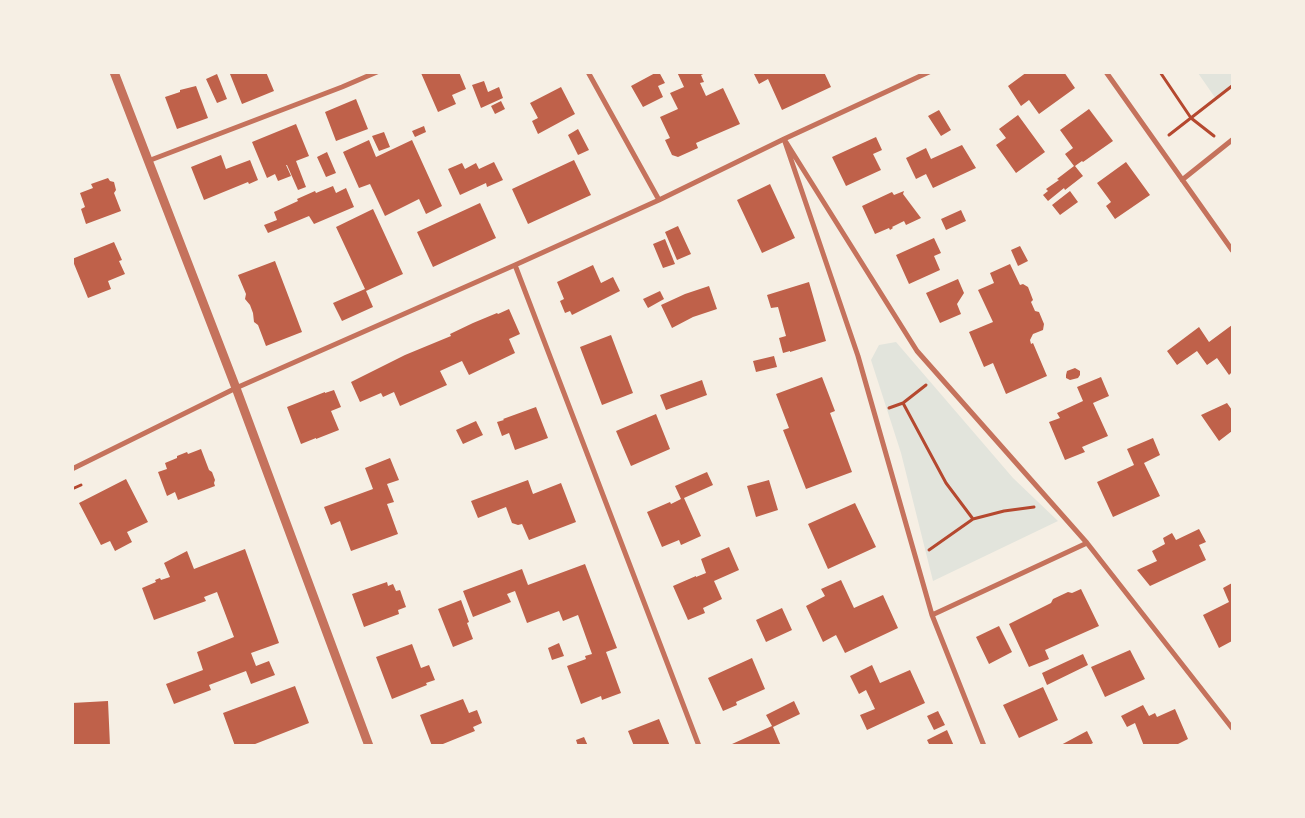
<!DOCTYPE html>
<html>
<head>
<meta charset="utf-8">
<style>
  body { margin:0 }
  #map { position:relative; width:1305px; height:818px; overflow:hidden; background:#f6efe4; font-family:Rubik,sans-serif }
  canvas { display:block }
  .frame { position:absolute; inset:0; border:74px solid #f6efe4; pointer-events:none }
</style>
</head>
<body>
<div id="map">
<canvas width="1305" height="818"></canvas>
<div class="frame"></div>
</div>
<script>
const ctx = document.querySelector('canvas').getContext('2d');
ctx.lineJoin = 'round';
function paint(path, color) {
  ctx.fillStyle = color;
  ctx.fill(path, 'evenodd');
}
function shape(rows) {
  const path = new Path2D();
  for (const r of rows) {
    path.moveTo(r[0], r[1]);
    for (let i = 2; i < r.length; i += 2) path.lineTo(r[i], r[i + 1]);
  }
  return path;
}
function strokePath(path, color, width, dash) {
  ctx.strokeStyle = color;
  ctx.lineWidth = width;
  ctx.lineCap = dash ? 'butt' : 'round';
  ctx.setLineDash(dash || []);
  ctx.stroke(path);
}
const green = shape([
  [1198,73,1232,73,1232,86,1216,99],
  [896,342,1013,478,1058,521,933,581,901,453,871,360,879,345]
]);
const building = shape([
  [232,72,266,72,274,91,242,104,230,74],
  [423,72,459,72,466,89,452,95,456,104,438,112,421,73],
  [657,72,659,72,665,83,658,86,663,97,643,107,631,86],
  [677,72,708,72,701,75,704,82,700,83,706,96,723,88,740,124,696,143,698,148,678,157,672,155,665,140,670,138,660,117,678,109,670,93,684,87],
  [753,72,824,72,831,87,782,110,768,79,759,84],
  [1027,72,1064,72,1075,88,1039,114,1029,100,1021,106,1008,86],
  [217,74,227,99,217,103,206,79],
  [484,81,488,92,499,87,503,98,481,108,472,85],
  [196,86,208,118,177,129,165,97,180,92,180,90],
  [561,87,575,114,538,134,532,121,538,118,530,103],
  [356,99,368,129,336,141,325,112],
  [501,101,505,109,495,114,491,106],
  [1089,109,1113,141,1083,162,1082,161,1075,166,1083,176,1065,190,1064,188,1048,201,1043,195,1048,191,1046,189,1059,180,1057,179,1074,166,1065,154,1073,148,1060,130],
  [939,110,951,130,941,136,928,116],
  [1018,115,1045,152,1016,173,996,145,1006,138,999,129],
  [296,124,309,156,296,161,306,187,298,190,287,165,286,165,291,176,278,181,275,174,267,178,252,142],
  [424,126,426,132,415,137,412,131],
  [578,129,589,150,578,155,568,135],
  [384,132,390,147,379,151,372,136],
  [876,137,882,150,873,154,881,170,846,186,832,157],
  [369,140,376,157,412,140,442,206,426,214,419,199,385,216,370,184,359,188,343,152],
  [962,145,976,168,933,188,926,174,916,179,906,158,926,148,931,159],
  [327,152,336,173,326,177,317,157],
  [221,155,226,169,250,160,258,180,249,184,248,182,204,200,191,167],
  [574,160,591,195,528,224,512,189],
  [494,162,503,180,487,187,486,183,460,195,448,169,462,163,465,169,476,163,479,169],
  [1126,162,1150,195,1115,219,1106,206,1111,202,1097,183],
  [108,178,110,181,114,182,116,190,114,193,121,211,86,224,81,209,85,207,80,193,93,188,91,184],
  [770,184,795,238,762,253,737,200],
  [333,186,336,193,346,188,354,207,314,224,309,216,268,233,264,225,277,220,274,212,298,201,297,199,315,191,316,193],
  [904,191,903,194,921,218,906,225,904,221,892,227,893,228,890,230,889,228,875,234,862,206,892,192,894,195],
  [1070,191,1078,202,1060,215,1052,205],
  [480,203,496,238,433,267,417,232],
  [373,209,403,274,366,291,373,307,342,321,333,303,365,289,336,227],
  [961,210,966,221,946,230,941,219],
  [678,226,691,254,677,260,665,232],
  [934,238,941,253,934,256,940,270,909,284,896,255],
  [665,239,675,264,663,268,653,244],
  [114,242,122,260,119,261,125,274,108,281,111,289,88,298,72,259],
  [1020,246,1028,261,1018,266,1011,250],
  [275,261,302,332,266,346,258,325,254,322,253,313,250,305,245,299,246,294,238,275],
  [1010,264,1020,285,1023,284,1028,287,1033,300,1031,302,1035,311,1039,312,1044,324,1043,330,1033,334,1030,340,1031,344,1033,343,1047,376,1006,394,993,363,984,367,969,332,993,322,978,290,994,283,990,273],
  [593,265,601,283,613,277,620,291,572,315,570,311,565,313,560,301,564,299,557,282],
  [958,279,964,293,957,304,961,314,940,323,926,293],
  [809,282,826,341,790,352,790,351,783,353,779,338,786,336,778,307,771,308,767,295],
  [709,286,717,309,693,317,672,328,661,305,685,294],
  [660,291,664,299,648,308,643,299],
  [509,309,520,334,509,339,515,353,469,375,462,361,440,371,447,385,400,406,394,392,383,397,381,393,360,402,351,382,405,355,451,336,450,334,473,323,497,313,498,314],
  [1232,325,1232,372,1229,375,1217,358,1207,365,1197,351,1177,365,1167,351,1199,327,1209,342],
  [611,335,633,393,602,405,580,347],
  [774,356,777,367,756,372,753,361],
  [1075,368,1080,371,1080,375,1078,378,1070,380,1066,378,1066,375,1067,371],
  [822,377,835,411,830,413,852,472,806,489,783,430,789,428,776,394],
  [1101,377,1109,396,1093,403,1108,436,1082,447,1085,452,1065,460,1049,422,1060,418,1057,413,1083,401,1077,387],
  [702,380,707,395,666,410,660,395],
  [334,390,341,407,331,411,339,430,316,439,316,438,301,444,287,407,325,392,325,393],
  [1227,403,1232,410,1232,431,1219,441,1201,415],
  [536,407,548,438,515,450,509,433,502,436,497,422,504,420,503,419],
  [656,414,670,449,631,466,616,431],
  [476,421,483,435,463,444,456,430],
  [1153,438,1160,455,1144,463,1160,496,1113,517,1097,482,1134,465,1127,449],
  [201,449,209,470,212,472,215,480,214,483,215,486,178,500,175,492,167,496,158,472,167,469,165,463,177,458,177,456,187,452,188,454],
  [390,458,399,480,387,484,394,502,387,504,398,534,351,551,340,521,331,525,324,507,373,489,365,468],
  [707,472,713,485,684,498,701,536,681,545,679,540,662,547,647,512,670,502,671,504,681,499,675,486],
  [126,479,148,522,127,532,132,542,115,551,110,541,101,545,79,503],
  [528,480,533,494,561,483,576,522,529,540,522,524,518,525,512,523,506,507,478,518,471,501],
  [769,480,778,510,756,517,747,486],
  [855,503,876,547,828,569,808,524],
  [1199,529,1206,542,1199,545,1206,560,1150,586,1137,570,1157,561,1152,551,1165,544,1163,538,1172,533,1176,540],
  [729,547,739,570,714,581,722,599,703,608,705,613,688,620,673,586,696,576,696,577,706,573,701,559],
  [245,549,279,643,251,653,256,666,269,661,275,675,251,684,246,671,209,685,211,690,174,704,166,684,203,670,197,652,234,637,217,592,204,597,206,601,154,620,142,588,156,582,155,580,160,578,161,580,170,577,164,563,187,551,194,569],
  [585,564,617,648,606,652,621,693,602,700,601,696,581,704,567,666,586,659,585,656,592,654,578,615,563,621,559,611,527,623,515,591,507,594,511,602,473,617,463,591,522,569,528,585],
  [841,580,854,608,883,595,898,628,845,653,836,635,823,642,806,606,825,596,821,589],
  [387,582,388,586,393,584,396,591,400,590,406,607,398,610,399,614,364,627,352,594],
  [1232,583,1232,641,1219,648,1203,615,1229,602,1223,588],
  [1081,589,1099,626,1045,650,1049,659,1029,667,1009,624,1051,603,1053,599,1068,592,1072,593],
  [461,600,469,622,467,623,473,639,453,647,438,609],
  [782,608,792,630,766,642,756,620],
  [999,626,1012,652,989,664,976,637],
  [559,643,564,656,552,660,548,648],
  [412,644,421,668,429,665,435,680,426,683,427,685,392,699,376,657],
  [1130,650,1145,679,1105,697,1091,667],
  [1083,654,1088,665,1047,685,1042,673],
  [752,658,765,689,736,702,737,705,723,711,708,678],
  [872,665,880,683,910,670,925,703,867,730,860,715,875,709,866,690,859,694,850,676],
  [295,686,309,723,250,746,235,746,223,713],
  [1043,687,1058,720,1019,738,1003,705],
  [463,699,469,713,477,710,482,723,473,727,475,731,438,746,432,746,420,715],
  [108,701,110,746,72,746,72,703],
  [794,701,800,714,773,727,781,746,733,746,732,744,772,726,766,715],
  [1143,705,1149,716,1155,713,1157,717,1175,709,1188,739,1174,746,1144,746,1135,723,1127,727,1121,716],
  [938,711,945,725,934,730,927,716],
  [659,719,670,746,634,746,628,731],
  [947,730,954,746,930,746,927,740],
  [1087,731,1093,743,1087,746,1059,746],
  [584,737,588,746,578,746,576,740]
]);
const path = shape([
  [1160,72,1191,118,1214,136],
  [1169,135,1232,86],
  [903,403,946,483,973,519],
  [889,408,903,403,926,385],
  [72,489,81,485],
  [929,550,973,519,1004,511,1034,507]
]);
const minor = shape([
  [588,72,659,200],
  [1106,72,1232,250],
  [784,139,917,351,1087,543,932,615,858,356,784,139],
  [148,161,342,87,377,72],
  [1182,180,1232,140],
  [515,265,699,746],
  [72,469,236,388,515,265,659,200,784,139,929,72],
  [1087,543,1232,728],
  [932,615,984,746]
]);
const tertiary = shape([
  [114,72,236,388,369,746]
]);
paint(green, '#e2e4dc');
paint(building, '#bf614a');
strokePath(path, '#b5482f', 3);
strokePath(minor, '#c5725c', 5);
strokePath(tertiary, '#c5725c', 9);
</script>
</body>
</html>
